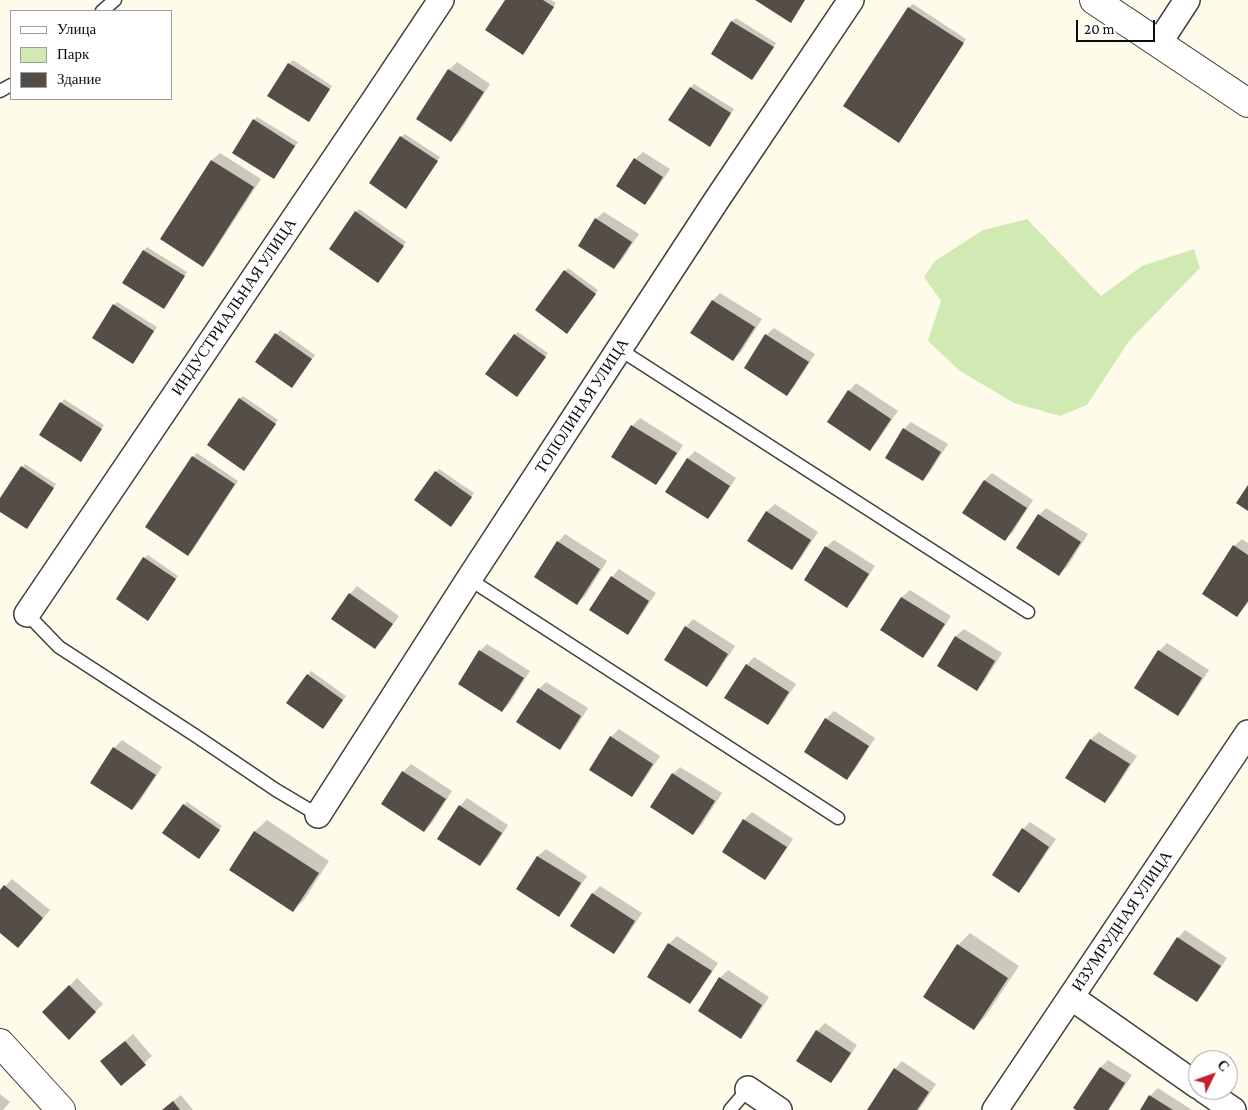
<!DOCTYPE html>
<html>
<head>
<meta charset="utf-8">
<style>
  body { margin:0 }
  #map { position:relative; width:1248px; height:1110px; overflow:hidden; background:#fffbeb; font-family:"Crimson Pro",serif }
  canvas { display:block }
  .legend { position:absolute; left:10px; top:10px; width:162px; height:90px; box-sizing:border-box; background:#fff; border:1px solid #9e9e9e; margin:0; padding:6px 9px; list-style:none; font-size:15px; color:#0c0c0c }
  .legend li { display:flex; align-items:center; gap:10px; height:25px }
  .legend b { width:25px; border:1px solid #9e9e9e }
  .north { position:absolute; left:1188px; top:1050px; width:50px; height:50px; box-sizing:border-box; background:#fff; border:1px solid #9e9e9e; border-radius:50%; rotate:48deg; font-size:14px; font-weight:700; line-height:20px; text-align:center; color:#0c0c0c }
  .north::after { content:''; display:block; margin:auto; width:18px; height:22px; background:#c0212a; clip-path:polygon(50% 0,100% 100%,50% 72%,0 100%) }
  .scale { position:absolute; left:1076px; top:20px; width:79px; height:22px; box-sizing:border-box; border:2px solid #0c0c0c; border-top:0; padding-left:6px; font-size:15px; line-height:18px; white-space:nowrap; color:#0c0c0c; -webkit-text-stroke:4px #fff; paint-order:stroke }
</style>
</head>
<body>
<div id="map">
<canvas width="1248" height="1110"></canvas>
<ul class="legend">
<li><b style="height:6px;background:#fff"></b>Улица</li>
<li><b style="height:14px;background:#d1eab4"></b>Парк</li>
<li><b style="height:14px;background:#554d48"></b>Здание</li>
</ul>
<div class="north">С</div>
<div class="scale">20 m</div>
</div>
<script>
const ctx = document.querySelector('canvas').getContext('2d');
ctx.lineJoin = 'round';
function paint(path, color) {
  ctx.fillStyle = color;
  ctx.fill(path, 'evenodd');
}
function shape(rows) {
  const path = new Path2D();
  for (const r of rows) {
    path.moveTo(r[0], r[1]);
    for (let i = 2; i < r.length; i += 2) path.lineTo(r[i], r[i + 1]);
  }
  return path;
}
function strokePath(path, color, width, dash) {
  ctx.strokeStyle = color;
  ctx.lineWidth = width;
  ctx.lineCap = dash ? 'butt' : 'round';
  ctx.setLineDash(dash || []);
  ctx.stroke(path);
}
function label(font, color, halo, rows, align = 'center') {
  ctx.font = font + ' "Crimson Pro",serif';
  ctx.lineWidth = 5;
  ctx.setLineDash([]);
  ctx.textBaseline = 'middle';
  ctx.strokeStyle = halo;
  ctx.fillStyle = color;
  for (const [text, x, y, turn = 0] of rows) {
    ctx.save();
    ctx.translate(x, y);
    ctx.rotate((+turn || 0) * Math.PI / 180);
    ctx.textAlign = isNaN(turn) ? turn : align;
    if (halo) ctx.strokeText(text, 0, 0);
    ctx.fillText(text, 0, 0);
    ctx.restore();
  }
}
const green = shape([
  [1027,219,1101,296,1142,266,1194,249,1200,268,1129,341,1087,405,1060,416,1014,403,960,371,928,341,941,301,924,277,935,261,983,230]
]);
const shadow = shape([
  [506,0,551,0,556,3,526,50],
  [913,4,966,39,902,138,845,105,909,7],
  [736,18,776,43,755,75,752,79,712,53,732,21],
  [293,60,332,86,312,117,309,121,269,96,289,64],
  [457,62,490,84,459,133,451,140,449,70],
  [694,84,734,109,713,142,710,145,691,87],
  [257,117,298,142,277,174,274,178,254,120],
  [405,134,440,157,406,207,401,137],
  [643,152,670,169,652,196,645,204,635,159],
  [220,153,261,179,210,258,202,265,162,239,212,160],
  [359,209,406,242,381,278,356,212],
  [604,212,639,234,622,260,614,268,596,219],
  [147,247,187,272,167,304,123,282,144,250],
  [568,268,598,290,570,329,565,271],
  [720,293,762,319,741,352,733,360,692,333,713,300],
  [117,302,157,327,136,359,133,363,114,305],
  [774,328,815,354,794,387,787,394,766,335],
  [280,330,315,355,295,383,256,362],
  [518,332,548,353,520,392,515,335],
  [856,383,898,411,877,442,870,449,849,391],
  [243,396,278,420,248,466,239,399],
  [64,399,104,425,84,457,61,403],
  [640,418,683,445,663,476,656,484,613,456,632,426],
  [911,422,948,444,930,472,923,480,904,429],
  [695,451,736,478,715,510,708,518,667,491,688,458],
  [197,453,238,481,192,551,188,554,193,457],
  [25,464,56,484,30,524,27,528,0,510,0,500,22,467],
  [439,469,474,493,454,522,436,472],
  [992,473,1033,500,1013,532,1005,540,984,481],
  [775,504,818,532,799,561,791,569,748,541,767,511],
  [1046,508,1088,534,1067,567,1059,574,1039,515],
  [565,534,607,561,585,596,577,603,558,542],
  [1242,539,1248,543,1248,603,1237,616,1234,546],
  [834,540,875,566,854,599,847,606,826,547],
  [148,555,178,576,148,619,144,558],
  [619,569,656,593,635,625,628,633,612,577],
  [357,586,399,616,382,640,374,648,350,594],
  [910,590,951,616,930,649,923,656,881,630,902,597],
  [693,619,735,646,714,678,707,686,686,627],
  [964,629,1002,653,984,682,977,689,938,665,956,636],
  [1167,643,1209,670,1185,707,1177,715,1135,687,1159,651],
  [487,644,530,671,510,703,502,711,480,651],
  [754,657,796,684,775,716,767,724,747,665],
  [311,671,346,696,326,724,288,703],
  [546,682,588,708,567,741,559,748,539,689],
  [834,711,875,738,854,771,847,778,826,719],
  [619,729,660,756,639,788,632,796,590,769,611,737],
  [1099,732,1137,756,1112,794,1104,802,1067,778,1091,739],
  [122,740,162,767,140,801,132,809,114,748],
  [411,764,452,791,432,823,424,831,383,804,403,772],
  [680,767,722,793,701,826,693,833,673,774],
  [467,798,508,825,488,857,480,865,460,806],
  [187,802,222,826,202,854,184,805],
  [752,812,793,839,772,871,765,879,723,852,744,820],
  [267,820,329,861,304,900,293,911,230,870,255,831],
  [1030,822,1056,839,1026,884,1019,891,1023,829],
  [546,849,587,876,566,908,559,915,518,889,538,856],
  [12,879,50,910,26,939,0,931,0,892],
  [600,886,642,913,621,945,614,953,572,926,593,893],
  [1185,930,1227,958,1204,993,1197,1000,1178,938],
  [970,933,1019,966,985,1017,974,1028,925,997,958,945],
  [677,936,718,963,697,995,690,1003,648,976,669,944],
  [728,970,769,997,748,1030,741,1037,699,1010,720,978],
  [77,978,103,1004,69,1038,44,1012],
  [825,1023,857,1045,838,1074,831,1082,817,1031],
  [133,1034,152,1056,121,1084,110,1054],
  [1108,1060,1132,1075,1109,1110,1079,1110,1075,1108,1101,1067],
  [902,1061,936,1084,919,1110,869,1110,895,1069],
  [1158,1088,1192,1110,1141,1110,1150,1096],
  [0,1094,10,1102,3,1110,0,1110],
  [181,1095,193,1110,162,1110]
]);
const building = shape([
  [505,0,543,0,554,7,523,55,485,30],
  [755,0,805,0,791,23],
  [908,7,964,43,899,143,843,106],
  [731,21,774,47,752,80,711,54],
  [288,63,330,89,309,122,267,96],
  [448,69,484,92,451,142,416,119],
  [690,87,731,113,710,147,668,120],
  [253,119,295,146,274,179,232,153],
  [400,136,438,161,406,209,369,183],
  [634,158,663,177,645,205,616,186],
  [211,160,254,187,203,267,160,239],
  [355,211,404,246,378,283,329,249],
  [595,218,632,242,614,269,578,246],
  [143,250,185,276,164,309,122,283],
  [564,270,596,294,567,334,535,310],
  [712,300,755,327,733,361,690,333],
  [113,304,154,331,133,364,92,338],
  [275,333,312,359,292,388,255,362],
  [514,334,546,357,517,397,485,374],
  [765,334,809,362,787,396,744,368],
  [848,390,891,419,870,451,827,422],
  [239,398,276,424,244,471,207,445],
  [60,402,102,429,81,462,39,435],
  [631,425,677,453,656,485,611,457],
  [903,428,941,452,923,481,885,458],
  [192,456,235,484,188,556,145,527],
  [687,458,730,486,708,519,665,492],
  [21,466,54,488,27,529,0,512,0,498],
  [435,471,472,497,451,527,414,500],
  [984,480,1027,508,1005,541,962,513],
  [1248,485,1248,511,1236,503],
  [766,511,811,540,792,570,747,541],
  [1038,514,1081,542,1059,576,1016,548],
  [557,541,600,569,577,605,534,577],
  [1233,545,1248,555,1248,601,1237,617,1202,594],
  [825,546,869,574,847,608,804,580],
  [143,557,176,579,148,621,116,599],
  [611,576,649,601,628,635,589,610],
  [349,593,393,624,375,649,331,619],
  [901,597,945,624,923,658,880,630],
  [685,626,728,654,707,687,664,660],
  [955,636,995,661,977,691,937,666],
  [479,650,524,678,502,712,458,684],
  [1158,650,1202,678,1178,716,1134,688],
  [746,664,789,692,768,725,724,698],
  [307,674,343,700,323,729,286,703],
  [538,688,581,716,560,750,516,722],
  [825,718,869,746,847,780,804,752],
  [610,736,653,764,632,797,589,770],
  [1090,739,1130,764,1105,803,1065,778],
  [113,747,156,775,132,810,90,783],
  [402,771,446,799,424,832,381,804],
  [672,773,715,801,693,835,650,807],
  [183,804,220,830,199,859,162,833],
  [459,805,502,833,480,866,437,839],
  [743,819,787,847,765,880,722,852],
  [1022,828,1049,847,1019,893,992,875],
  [254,831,319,873,293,912,229,870],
  [537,856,581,883,559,917,516,889],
  [4,885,43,918,18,948,0,933,0,890],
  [592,893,635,921,614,954,570,926],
  [1177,937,1221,966,1197,1002,1153,974],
  [668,943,712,971,690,1004,647,977],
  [957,944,1008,978,974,1030,923,997],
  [719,977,762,1005,741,1039,698,1011],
  [69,985,96,1012,69,1040,42,1012],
  [816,1030,851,1053,831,1083,796,1061],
  [125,1041,146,1065,121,1086,100,1061],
  [1100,1067,1125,1083,1108,1110,1076,1110,1073,1108],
  [894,1068,929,1092,917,1110,867,1110],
  [1149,1095,1173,1110,1140,1110],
  [173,1101,180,1110,162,1110]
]);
const service = shape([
  [102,11,115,0],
  [0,91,11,85],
  [619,349,1028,612],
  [469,579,838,818],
  [27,614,59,647,196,736,276,790,318,815],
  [730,1110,748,1089]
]);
const minor = shape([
  [1159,43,1187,0],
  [27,614,375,99,441,0],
  [318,815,469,579,716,201,851,0],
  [1071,997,1198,1086],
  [748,1089,779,1110],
  [1204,1090,1233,1110],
  [995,1110,1248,733]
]);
const tertiary = shape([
  [1094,0,1248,103],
  [0,1043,61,1110]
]);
const streetNames = [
  ["ИНДУСТРИАЛЬНАЯ УЛИЦА",234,307,-56],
  ["ТОПОЛИНАЯ УЛИЦА",582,406,-57],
  ["ИЗУМРУДНАЯ УЛИЦА",1122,921,-56]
];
paint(green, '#d1eab4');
paint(shadow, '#0003');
paint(building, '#554d48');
strokePath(service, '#3f3f3f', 15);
strokePath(minor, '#3f3f3f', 28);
strokePath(tertiary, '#3f3f3f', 30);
strokePath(service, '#fff', 12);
strokePath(minor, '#fff', 25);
strokePath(tertiary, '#fff', 28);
label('16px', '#0c0c0c', '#fff', streetNames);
</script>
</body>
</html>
